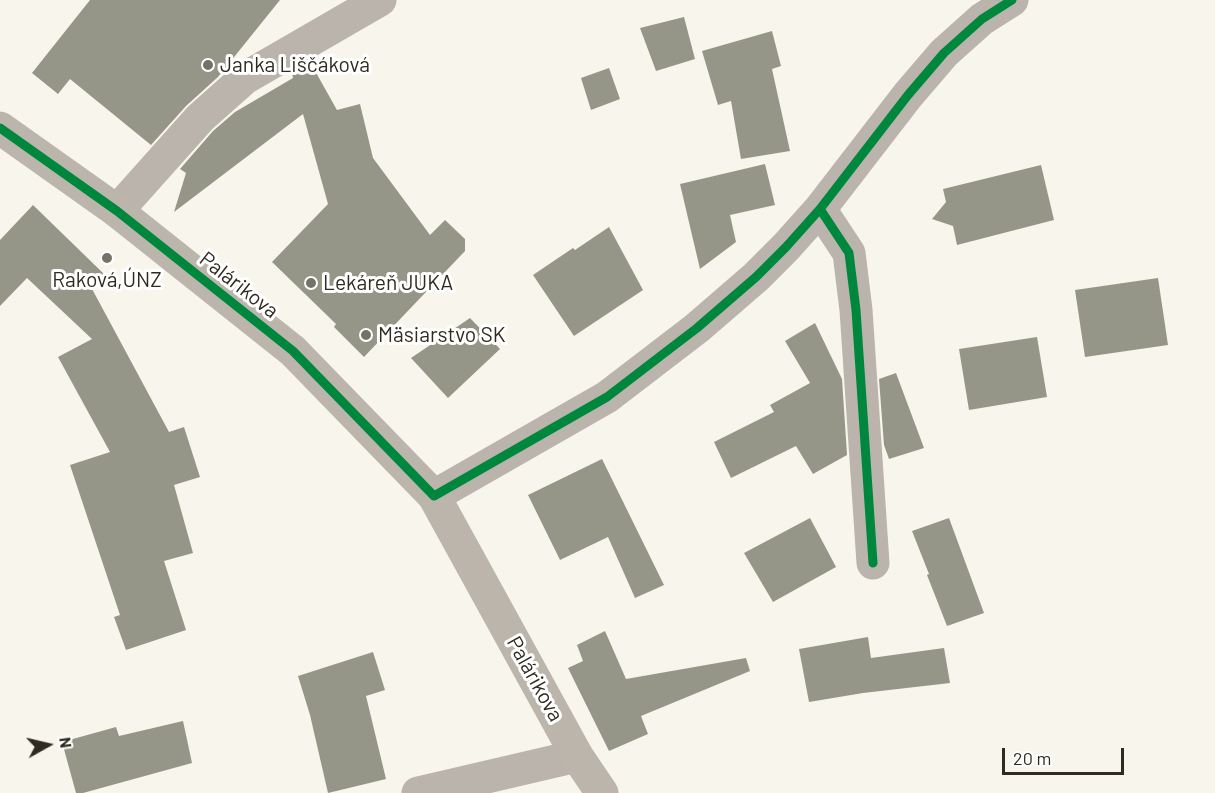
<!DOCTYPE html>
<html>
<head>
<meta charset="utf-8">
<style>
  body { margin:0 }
  #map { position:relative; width:1215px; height:793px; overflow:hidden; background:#f8f5ed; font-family:Barlow,sans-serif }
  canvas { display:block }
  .north { position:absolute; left:18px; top:715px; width:60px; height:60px; -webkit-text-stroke:4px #fff; paint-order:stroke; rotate:82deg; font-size:16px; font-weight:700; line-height:24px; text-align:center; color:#2f2b21 }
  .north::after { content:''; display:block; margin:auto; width:21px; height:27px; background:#2f2b21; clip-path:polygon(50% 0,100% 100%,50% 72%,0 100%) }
  .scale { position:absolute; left:1002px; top:748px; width:122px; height:27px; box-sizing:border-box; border:3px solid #2f2b21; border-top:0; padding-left:8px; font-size:18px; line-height:21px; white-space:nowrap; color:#2f2b21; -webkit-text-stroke:4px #fff; paint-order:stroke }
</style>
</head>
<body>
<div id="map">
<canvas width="1215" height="793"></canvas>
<div class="north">N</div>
<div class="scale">20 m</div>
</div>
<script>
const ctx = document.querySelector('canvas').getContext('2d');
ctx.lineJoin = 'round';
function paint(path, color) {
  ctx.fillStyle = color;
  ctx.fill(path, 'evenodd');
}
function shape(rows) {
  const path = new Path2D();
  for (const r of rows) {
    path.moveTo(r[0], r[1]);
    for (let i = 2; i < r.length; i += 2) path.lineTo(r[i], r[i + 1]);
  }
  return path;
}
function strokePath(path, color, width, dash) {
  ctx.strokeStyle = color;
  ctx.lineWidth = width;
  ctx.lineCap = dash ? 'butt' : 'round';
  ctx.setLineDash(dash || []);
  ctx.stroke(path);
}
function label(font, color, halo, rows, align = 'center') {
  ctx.font = font + ' Barlow,sans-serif';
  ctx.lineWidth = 6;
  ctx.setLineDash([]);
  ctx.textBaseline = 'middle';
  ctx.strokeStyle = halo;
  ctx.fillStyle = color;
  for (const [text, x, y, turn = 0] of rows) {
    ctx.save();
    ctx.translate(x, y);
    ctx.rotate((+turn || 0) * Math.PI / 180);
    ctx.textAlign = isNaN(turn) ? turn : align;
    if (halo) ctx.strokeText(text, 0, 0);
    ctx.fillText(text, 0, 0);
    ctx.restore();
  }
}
const building = shape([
  [90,0,280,0,218,77,186,106,151,145,70,79,58,94,32,73],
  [684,17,695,59,656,71,640,28],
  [772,31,781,66,772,69,790,151,741,159,731,101,718,105,702,51],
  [310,62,337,110,360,104,373,158,430,235,445,220,465,239,465,251,364,357,334,327,336,324,272,262,328,204,303,114,174,212,186,173,180,169,213,131,235,112,293,78,292,73],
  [609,68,620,99,591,110,581,78],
  [765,164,775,205,730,215,736,242,700,269,680,184],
  [1041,165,1054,220,957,245,953,226,932,219,946,202,943,189],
  [33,205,104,274,91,287,169,432,184,427,200,477,174,485,193,553,164,561,186,630,126,650,114,617,120,615,70,465,110,452,58,357,92,339,27,278,0,306,0,240],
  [609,227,643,290,574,336,533,275,573,248,575,250],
  [1158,278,1168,345,1085,357,1075,290],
  [470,318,500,349,448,398,411,358],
  [815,323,842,379,847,455,813,474,796,446,731,478,714,442,774,412,770,405,810,383,785,341],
  [1037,337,1047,397,969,410,959,349],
  [896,373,924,448,889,459,884,445,879,379],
  [602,459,664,585,635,598,608,537,560,560,528,495],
  [810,518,836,567,773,602,744,553],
  [949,518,984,613,947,626,927,575,929,574,912,531],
  [605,631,626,679,746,658,750,671,641,716,648,734,609,751,568,668,583,661,577,645],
  [868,637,871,658,944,648,950,683,863,693,809,702,799,649],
  [373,652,385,690,366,696,386,779,328,793,310,715,298,676],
  [183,721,192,763,83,793,76,793,62,742,116,727,119,736]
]);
const minor = shape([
  [820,209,849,253,856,310,873,563],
  [117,211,200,118,245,78,380,0],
  [434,496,607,397,697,328,756,277,786,247,820,209,908,95,944,53,982,19,1012,0],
  [418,793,577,756]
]);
const major = shape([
  [0,128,117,211,293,351,434,496,577,756,602,793]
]);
const cycleway = shape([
  [0,128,117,211,293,351,434,496,607,397,697,328,756,277,786,247,820,209,908,95,944,53,982,19,1012,0],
  [820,209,849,253,856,310,873,563]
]);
const markers = [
  [208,65,6,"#757268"],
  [107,258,6,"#757268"],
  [311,283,6,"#757268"],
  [366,335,6,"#757268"]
];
const poiNames = [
  ["Janka Liščáková",220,65],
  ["Raková,ÚNZ",107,280,"center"],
  ["Lekáreň JUKA",323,283],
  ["Mäsiarstvo SK",378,335]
];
const streetNames = [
  ["Palárikova",239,285,38],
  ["Palárikova",535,679,61]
];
paint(building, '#969688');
strokePath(minor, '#bab4ac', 33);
strokePath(major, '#bcb5ac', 33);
strokePath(cycleway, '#00873e', 9);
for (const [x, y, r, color] of markers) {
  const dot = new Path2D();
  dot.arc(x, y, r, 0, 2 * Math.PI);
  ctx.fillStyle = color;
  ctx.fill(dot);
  strokePath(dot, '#fff', 2);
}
label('21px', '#2f2b21', '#fff', poiNames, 'left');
label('21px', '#2f2b21', '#fff', streetNames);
</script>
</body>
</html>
